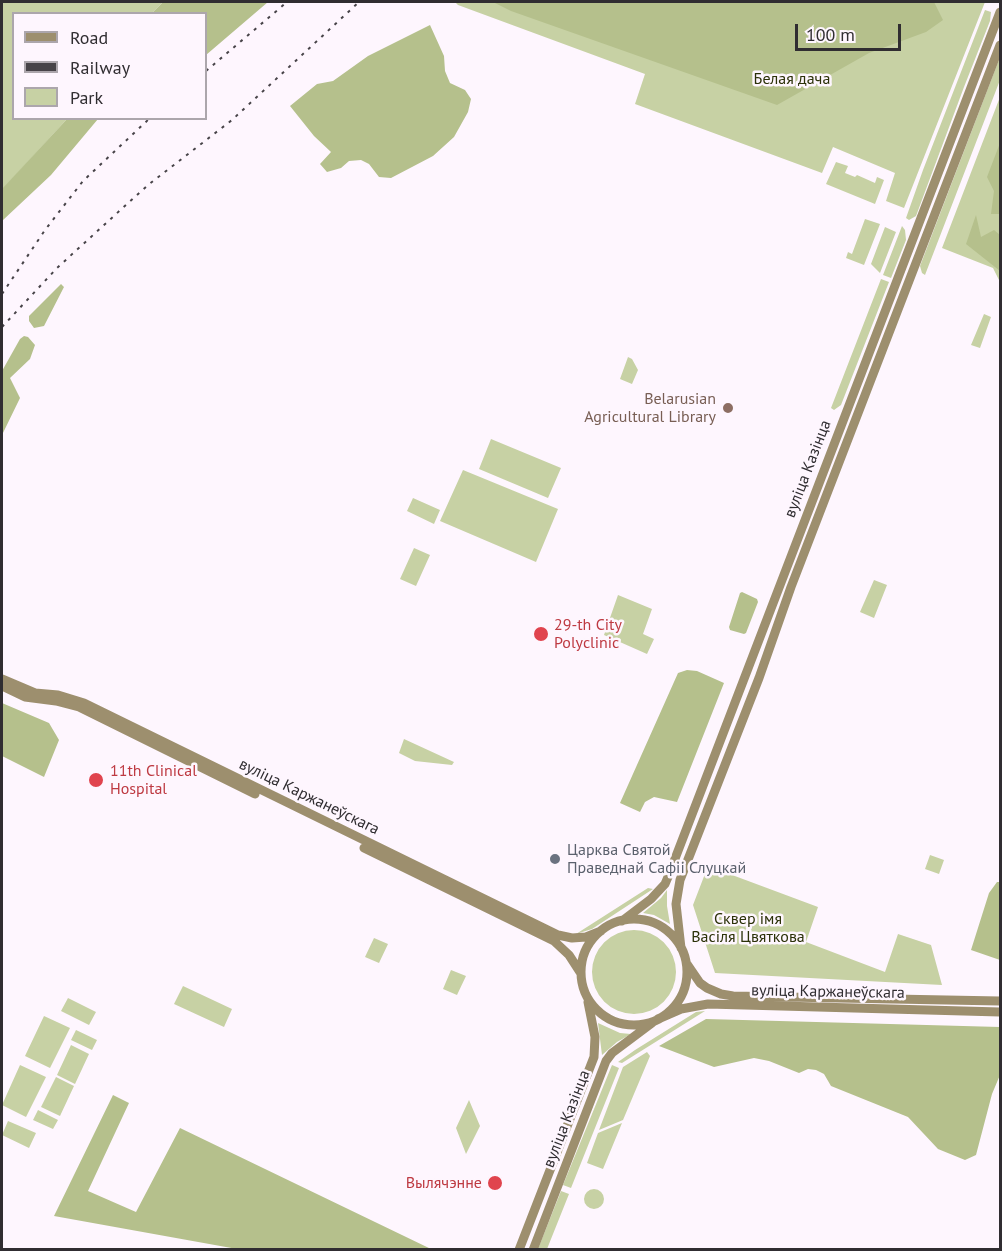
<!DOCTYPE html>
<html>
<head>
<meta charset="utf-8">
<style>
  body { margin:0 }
  #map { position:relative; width:1002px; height:1251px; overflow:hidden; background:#fef6fe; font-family:"PT Sans",sans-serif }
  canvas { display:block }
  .frame { position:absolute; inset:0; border:3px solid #302d31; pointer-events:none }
  .legend { position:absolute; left:12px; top:12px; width:195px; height:108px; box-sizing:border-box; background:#fef6fe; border:2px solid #aca6ac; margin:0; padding:8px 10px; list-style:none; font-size:18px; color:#302d31 }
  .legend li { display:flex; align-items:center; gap:12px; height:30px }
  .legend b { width:30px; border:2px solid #aca6ac }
  .scale { position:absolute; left:795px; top:24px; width:106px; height:27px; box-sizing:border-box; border:3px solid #302d31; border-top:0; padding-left:8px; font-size:18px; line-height:21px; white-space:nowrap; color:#302d31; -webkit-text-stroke:4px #fef6fe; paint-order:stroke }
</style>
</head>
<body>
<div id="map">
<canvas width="1002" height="1251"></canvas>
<div class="frame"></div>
<ul class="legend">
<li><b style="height:8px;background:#9d8f6e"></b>Road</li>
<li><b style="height:8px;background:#474348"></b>Railway</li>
<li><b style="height:16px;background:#c7d1a4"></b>Park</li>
</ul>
<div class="scale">100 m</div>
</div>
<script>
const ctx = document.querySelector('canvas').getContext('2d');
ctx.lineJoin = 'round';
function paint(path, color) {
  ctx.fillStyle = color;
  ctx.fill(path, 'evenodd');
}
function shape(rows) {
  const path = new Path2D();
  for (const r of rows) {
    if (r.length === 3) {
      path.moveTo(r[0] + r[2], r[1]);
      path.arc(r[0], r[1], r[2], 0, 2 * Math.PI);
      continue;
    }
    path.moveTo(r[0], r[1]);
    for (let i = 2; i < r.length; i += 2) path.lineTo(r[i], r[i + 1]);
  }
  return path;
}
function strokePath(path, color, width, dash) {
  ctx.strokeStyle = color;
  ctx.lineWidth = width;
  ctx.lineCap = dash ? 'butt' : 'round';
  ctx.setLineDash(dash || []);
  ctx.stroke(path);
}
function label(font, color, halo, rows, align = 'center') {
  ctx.font = font + ' "PT Sans",sans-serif';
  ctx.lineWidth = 5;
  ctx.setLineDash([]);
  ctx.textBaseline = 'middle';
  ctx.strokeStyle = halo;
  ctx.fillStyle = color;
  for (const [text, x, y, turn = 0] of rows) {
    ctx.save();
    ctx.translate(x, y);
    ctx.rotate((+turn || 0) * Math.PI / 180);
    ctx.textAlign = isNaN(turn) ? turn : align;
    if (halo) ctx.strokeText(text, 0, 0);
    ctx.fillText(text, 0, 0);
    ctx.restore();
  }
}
const green = shape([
  [2,2,163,2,152,13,14,14,14,118,67,119,2,190],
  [455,2,985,2,904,208,886,201,895,173,833,147,822,173,635,104,645,74,458,5],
  [985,10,991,12,990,21,964,87,916,216,909,220,906,218,923,170],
  [1000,57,1000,80,925,275,922,273,920,266],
  [1000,97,1000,282,993,268,942,248],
  [836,162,848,166,845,173,855,177,857,175,875,183,877,177,884,180,875,204,826,184],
  [865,219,880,224,864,265,846,258,848,252,852,254],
  [902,226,905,230,906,240,891,278,883,275],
  [885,227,896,232,880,273,871,264],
  [881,279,889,282,841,405,834,410,831,408],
  [984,314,991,317,980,348,971,345],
  [628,357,632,359,638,370,632,384,620,379],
  [491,439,561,468,548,498,479,469],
  [463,470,558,509,536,562,440,521],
  [413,498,440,510,434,524,407,511],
  [414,548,430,555,416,586,400,579],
  [874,580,887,585,874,618,860,612],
  [618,595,652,609,643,634,654,639,647,654,604,635],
  [404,739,454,762,452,765,415,761,399,753],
  [930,855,944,860,939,874,925,869],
  [708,866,818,907,806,942,885,972,898,934,931,945,942,985,715,973,693,905],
  [648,888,653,889,592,929,576,934],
  [667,890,667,906,670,924,654,915,643,913,661,898],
  [634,972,42],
  [374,938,388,944,379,963,365,957],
  [451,970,466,976,457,995,443,989],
  [183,986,232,1009,224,1027,174,1004],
  [68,998,96,1012,89,1025,61,1011],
  [705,1011,622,1063,618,1062,635,1050,696,1012],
  [44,1016,70,1028,50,1068,25,1056],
  [598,1023,620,1033,631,1034,617,1042,602,1055],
  [76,1030,97,1040,92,1050,71,1040],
  [71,1045,89,1054,75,1084,57,1075],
  [647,1052,650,1056,623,1120,599,1130,623,1067],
  [20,1065,46,1077,26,1117,2,1105],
  [612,1065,619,1068,571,1188,563,1185],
  [56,1077,74,1086,60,1116,41,1107],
  [469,1100,480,1126,466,1154,456,1128],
  [38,1110,58,1120,53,1129,33,1120],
  [8,1121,36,1133,29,1148,2,1135],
  [622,1123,603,1169,587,1163,598,1133],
  [594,1199,10],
  [561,1191,569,1194,547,1249,538,1249]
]);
const forest = shape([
  [163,2,268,2,206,55,206,14,152,13],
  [493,2,934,2,943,20,926,32,869,53,777,105,511,11],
  [430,25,444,56,445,71,450,83,465,90,471,99,468,112,454,137,433,156,391,178,379,177,369,164,361,160,349,161,341,168,327,172,320,164,331,152,314,136,290,106,317,84,333,81,368,56],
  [67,119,98,119,51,175,2,221,2,189],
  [1000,143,1000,214,991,214,994,191,987,177],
  [976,215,981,237,994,230,1000,235,1000,271,966,244],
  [61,284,64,287,44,326,34,328,29,321,29,316],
  [24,336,28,337,35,345,30,359,10,378,20,398,2,435,2,371,20,339],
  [742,592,757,599,758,602,746,633,744,634,730,630,729,627,740,593],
  [687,670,697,671,724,683,677,802,654,797,645,802,640,812,620,803,678,673],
  [2,703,49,723,59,740,44,777,2,756],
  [997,882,1000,882,1000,960,971,950,989,893],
  [706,1019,1000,1027,1000,1075,992,1094,976,1155,965,1160,938,1149,908,1117,831,1086,824,1074,816,1070,808,1069,799,1073,769,1061,754,1058,714,1067,659,1046],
  [113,1095,129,1103,88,1191,136,1212,180,1128,431,1249,237,1249,54,1216]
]);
const secondary = shape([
  [2,679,35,693,58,695,84,703,558,935,572,938,586,937,601,931],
  [2,686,25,697,56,701,79,707,255,794],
  [364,848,554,941,569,955,580,972],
  [634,972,53],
  [622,921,651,899,665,884,668,877,1000,12],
  [681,948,676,904,680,880,759,678,791,587,1000,45],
  [687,964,700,983,707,988,721,994,733,996,1000,1001],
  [658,1019,681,1009,708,1004,1000,1012],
  [519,1250,594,1057,595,1037,588,1002],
  [533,1250,606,1061,612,1053,652,1023]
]);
const rail = shape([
  [206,71,287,2],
  [2,294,45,230,83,181,150,118],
  [2,327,57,268,127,204,148,185,232,120,359,2]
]);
const markers = [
  [728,408,6,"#8d6e63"],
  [541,634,8,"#e0444e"],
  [96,780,8,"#e0444e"],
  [555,859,6,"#6b7280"],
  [495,1183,8,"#e0444e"]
];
const parkNames = [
  ["Белая дача",792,79],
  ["Сквер імя",748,919],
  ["Васіля Цвяткова",748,937]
];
const educationNames = [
  ["Belarusian",716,399],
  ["Agricultural Library",716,417]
];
const streetNames = [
  ["вуліца Казінца",808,469,-69],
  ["вуліца Каржанеўскага",309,797,26],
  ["вуліца Каржанеўскага",828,992,1],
  ["вуліца Казінца",567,1119,-69]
];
const healthNames = [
  ["29-th City",554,625],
  ["Polyclinic",554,643],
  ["11th Clinical",110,771],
  ["Hospital",110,789],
  ["Вылячэнне",482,1183,"right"]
];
const worshipNames = [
  ["Царква Святой",567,850],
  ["Праведнай Сафіі Слуцкай",567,868]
];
paint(green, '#c7d1a4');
paint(forest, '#b5c08c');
strokePath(secondary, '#9d8f6e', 9);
strokePath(rail, '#474348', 2, [3, 6]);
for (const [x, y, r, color] of markers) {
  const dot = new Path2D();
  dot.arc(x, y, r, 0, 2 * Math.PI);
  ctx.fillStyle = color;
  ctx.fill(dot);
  strokePath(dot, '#fef6fe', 2);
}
label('16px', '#2b3108', '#fef6fe', parkNames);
label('16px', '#785e54', '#fef6fe', educationNames, 'right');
label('16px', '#302d31', '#fef6fe', streetNames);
label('16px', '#be3a42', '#fef6fe', healthNames, 'left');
label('16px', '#5b616d', '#fef6fe', worshipNames, 'left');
</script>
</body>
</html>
